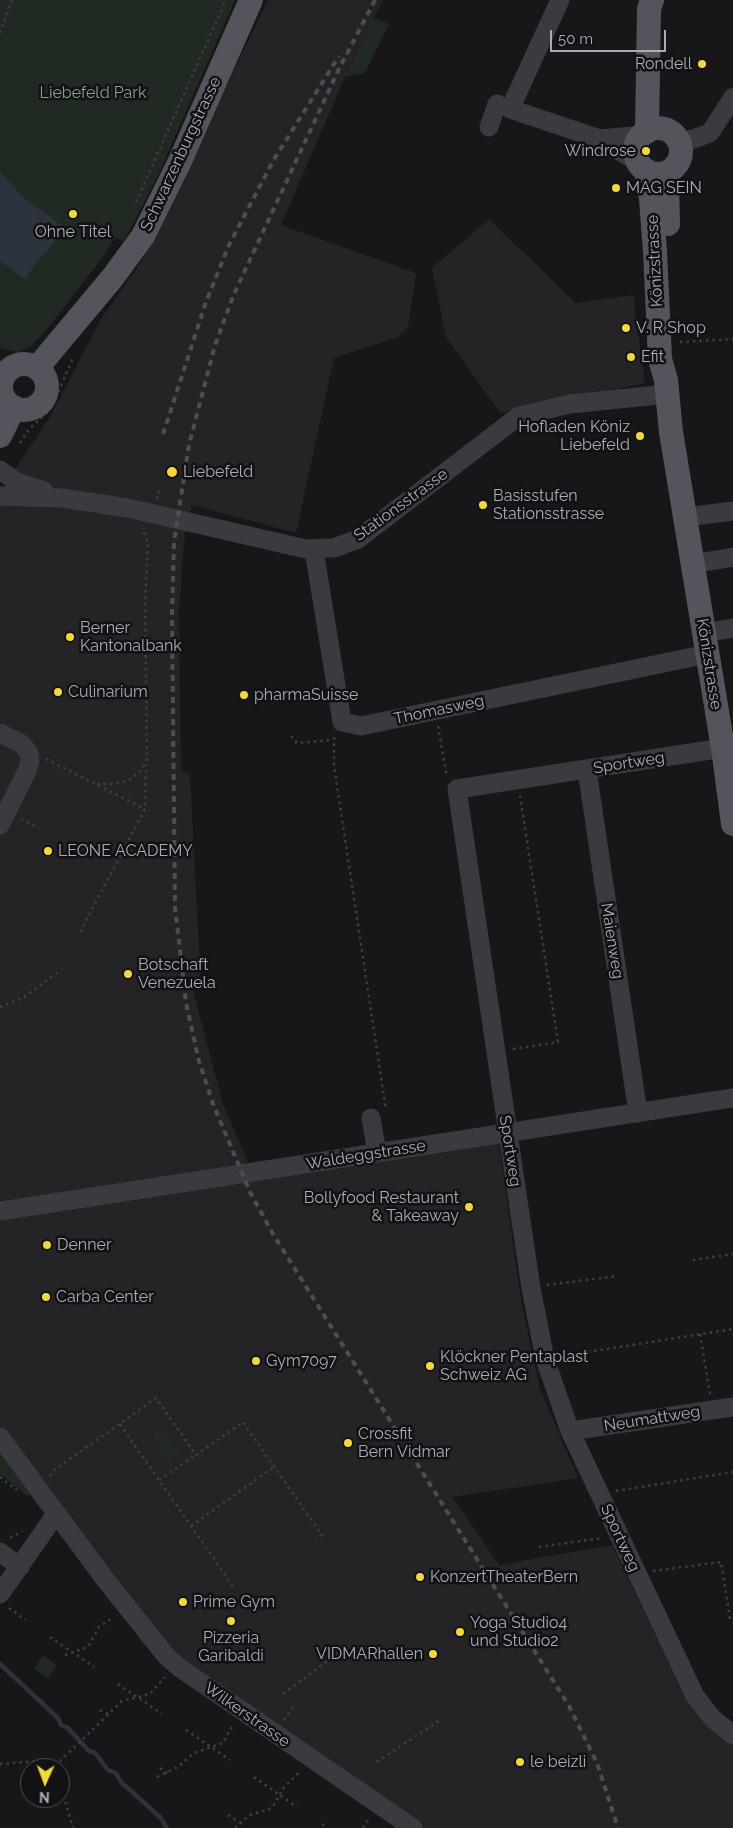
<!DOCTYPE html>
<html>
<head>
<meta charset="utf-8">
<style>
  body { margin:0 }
  #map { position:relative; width:733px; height:1828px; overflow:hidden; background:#171719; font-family:Raleway,sans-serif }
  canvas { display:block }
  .north { position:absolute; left:20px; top:1758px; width:50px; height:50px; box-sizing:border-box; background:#121214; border:1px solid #4e4f56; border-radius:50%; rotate:182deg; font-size:14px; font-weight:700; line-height:20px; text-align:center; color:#a9abb9 }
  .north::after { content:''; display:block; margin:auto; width:18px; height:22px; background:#f2d936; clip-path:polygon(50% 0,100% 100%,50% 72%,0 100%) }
  .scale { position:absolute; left:550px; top:30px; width:116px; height:22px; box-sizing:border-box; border:2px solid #a9abb9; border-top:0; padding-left:6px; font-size:15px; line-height:18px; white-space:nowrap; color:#a9abb9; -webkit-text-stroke:4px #121214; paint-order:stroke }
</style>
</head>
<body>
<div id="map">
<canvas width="733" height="1828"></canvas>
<div class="north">N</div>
<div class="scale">50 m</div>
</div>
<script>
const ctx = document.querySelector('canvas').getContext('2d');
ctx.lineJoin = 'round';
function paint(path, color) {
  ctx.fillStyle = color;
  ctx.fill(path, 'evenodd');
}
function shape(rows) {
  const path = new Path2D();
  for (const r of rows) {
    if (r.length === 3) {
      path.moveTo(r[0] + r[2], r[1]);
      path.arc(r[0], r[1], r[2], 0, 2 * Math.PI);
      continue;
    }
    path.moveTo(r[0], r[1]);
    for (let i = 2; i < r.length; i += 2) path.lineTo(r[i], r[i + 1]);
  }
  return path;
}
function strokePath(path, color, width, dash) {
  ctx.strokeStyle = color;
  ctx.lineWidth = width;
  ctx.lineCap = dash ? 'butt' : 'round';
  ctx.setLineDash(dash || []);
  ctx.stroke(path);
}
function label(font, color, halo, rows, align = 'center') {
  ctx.font = font + ' Raleway,sans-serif';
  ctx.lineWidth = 5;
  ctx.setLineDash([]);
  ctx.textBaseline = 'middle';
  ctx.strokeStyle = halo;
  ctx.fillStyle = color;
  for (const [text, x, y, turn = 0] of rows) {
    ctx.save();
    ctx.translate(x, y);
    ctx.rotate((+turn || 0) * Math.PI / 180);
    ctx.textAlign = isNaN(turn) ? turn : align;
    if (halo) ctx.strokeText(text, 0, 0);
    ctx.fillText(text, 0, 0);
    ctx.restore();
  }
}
const built = shape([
  [268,0,383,0,345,77,281,225,416,273,408,327,398,337,334,358,296,533,192,505,185,530,179,610,181,770,190,774,201,987,193,990,222,1101,248,1163,387,1142,499,1143,522,1306,540,1389,578,1478,453,1497,499,1565,612,1545,687,1701,709,1727,733,1745,733,1828,416,1828,179,1662,0,1428,0,491,50,417,101,319,142,261],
  [489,219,576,303,633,295,645,383,500,413,446,337,432,268]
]);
const green = shape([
  [0,0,235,0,158,175,129,232,123,241,117,238,113,240,106,253,45,332,29,348,18,352,0,348],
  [373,18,389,24,365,73,345,77],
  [158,1426,161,1431,164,1430,180,1454,168,1462,152,1438,154,1436,151,1431],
  [0,1453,30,1493,27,1496,0,1474],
  [43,1655,57,1665,48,1678,34,1669]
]);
const water = shape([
  [0,172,25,199,62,226,59,236,36,263,25,279,0,261]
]);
const stream = shape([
  [0,1664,58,1718,61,1725,68,1728,89,1751,95,1753,108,1770,116,1773,121,1782,160,1817,167,1828]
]);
const path = shape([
  [0,33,12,0],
  [136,202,226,0],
  [680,342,733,339],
  [20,443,29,429,50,410,74,356],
  [157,499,159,490,161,490],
  [438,726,447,777],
  [291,736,297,743,333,740],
  [334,737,334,766,386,1110],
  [46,759,145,809],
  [97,784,115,784,129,780,141,771,147,759,145,603,148,542,142,528],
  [21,819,39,828],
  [80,932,145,809,146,765],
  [0,1007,23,998,58,972],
  [513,1049,558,1042,520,796],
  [693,1260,733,1254],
  [547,1285,617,1276],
  [700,1334,710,1394],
  [562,1356,733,1329],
  [120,1424,235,1589],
  [50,1476,54,1470,156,1398,196,1455,243,1422,322,1535,316,1539],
  [0,1477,17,1490],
  [159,1480,196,1455],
  [616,1491,733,1472],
  [191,1526,274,1467],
  [10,1538,22,1531],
  [539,1547,602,1538],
  [653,1571,721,1562,730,1619],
  [9,1608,26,1620],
  [50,1637,94,1667],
  [65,1655,88,1647,99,1627,114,1617],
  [118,1684,162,1714],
  [283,1694,342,1650],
  [100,1710,108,1714],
  [284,1720,295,1705],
  [186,1730,230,1760],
  [377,1762,440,1720],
  [0,1764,38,1761,55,1766],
  [55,1766,122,1701,150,1694,165,1677],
  [160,1768,167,1773],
  [157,1777,178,1767,194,1753,223,1743,233,1725],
  [254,1777,297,1807],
  [60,1783,73,1828],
  [228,1815,240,1823],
  [322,1824,327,1828],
  [235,1828,250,1815,272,1808,284,1787,301,1771],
  [363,1828,369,1818]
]);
const minor = shape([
  [560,0,510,109,600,139,639,163],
  [489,127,497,104],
  [600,139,643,135],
  [679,144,710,133,733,97],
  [0,373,4,376],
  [0,470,17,482,44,491],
  [0,496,62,498,128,508,306,549,334,548,358,539,519,416,570,404,667,394],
  [686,517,733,511],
  [314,550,342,722,361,726,707,654],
  [693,564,733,557],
  [704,633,733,628],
  [0,733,22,744,29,753,30,761,27,771,0,825],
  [723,748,457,789,531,1288,545,1359,570,1431,695,1696,713,1719,733,1735],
  [587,770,638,1113],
  [371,1118,377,1153],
  [0,1211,733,1098],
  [570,1431,733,1407],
  [0,1437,104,1578,167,1657,180,1668,413,1828],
  [0,1552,20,1567],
  [0,1594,56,1514]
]);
const major = shape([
  [658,151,23],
  [647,132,649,9,652,0],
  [646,170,651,199,655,251,660,359,666,380,671,432,723,748,733,824],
  [668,224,667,182,670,171],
  [24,387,23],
  [37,368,113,277,143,236,180,161,251,0],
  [0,436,14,407]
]);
const rail = shape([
  [375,0,339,69,234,294,215,345,189,445,174,542,172,615,175,907,186,1003,199,1061,213,1104,250,1192,273,1234,569,1706,597,1763,618,1828],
  [163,434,206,302,229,245,273,161,339,56]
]);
const markers = [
  [702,64,5,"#f2d936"],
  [646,151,5,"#f2d936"],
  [616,188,5,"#f2d936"],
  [73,214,5,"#f2d936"],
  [626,328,5,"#f2d936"],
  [631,357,5,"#f2d936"],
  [640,436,5,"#f2d936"],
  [172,472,6,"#f2d936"],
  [483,505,5,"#f2d936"],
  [70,637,5,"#f2d936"],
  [58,692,5,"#f2d936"],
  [244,695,5,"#f2d936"],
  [48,851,5,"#f2d936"],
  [128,974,5,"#f2d936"],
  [469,1207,5,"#f2d936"],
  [47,1245,5,"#f2d936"],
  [46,1297,5,"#f2d936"],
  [256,1361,5,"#f2d936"],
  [430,1366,5,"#f2d936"],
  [348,1443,5,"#f2d936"],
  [420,1577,5,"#f2d936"],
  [183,1602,5,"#f2d936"],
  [231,1621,5,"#f2d936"],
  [460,1632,5,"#f2d936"],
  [433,1654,5,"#f2d936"],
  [520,1762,5,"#f2d936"]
];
const poiNames = [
  ["Rondell",692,64,"right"],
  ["Windrose",636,151,"right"],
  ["MAG SEIN",626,188],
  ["Ohne Titel",73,232,"center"],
  ["V. R Shop",636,328],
  ["Efit",641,357],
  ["Hofladen Köniz",630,427,"right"],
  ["Liebefeld",630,445,"right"],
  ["Liebefeld",183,472],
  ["Basisstufen",493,496],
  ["Stationsstrasse",493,514],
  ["Berner",80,628],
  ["Kantonalbank",80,646],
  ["Culinarium",68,692],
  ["pharmaSuisse",254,695],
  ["LEONE ACADEMY",58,851],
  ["Botschaft",138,965],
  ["Venezuela",138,983],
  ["Bollyfood Restaurant",459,1198,"right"],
  ["& Takeaway",459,1216,"right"],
  ["Denner",57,1245],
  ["Carba Center",56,1297],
  ["Klöckner Pentaplast",440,1357],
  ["Schweiz AG",440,1375],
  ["Gym7097",266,1361],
  ["Crossfit",358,1434],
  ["Bern Vidmar",358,1452],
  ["KonzertTheaterBern",430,1577],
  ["Prime Gym",193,1602],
  ["Yoga Studio4",470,1623],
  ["und Studio2",470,1641],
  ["Pizzeria",231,1638,"center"],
  ["Garibaldi",231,1656,"center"],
  ["VIDMARhallen",423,1654,"right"],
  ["le beizli",530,1762]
];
const parkNames = [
  ["Liebefeld Park",93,93]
];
const streetNames = [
  ["Schwarzenburgstrasse",181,154,-65],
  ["Könizstrasse",655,261,-93],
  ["Stationsstrasse",401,505,-36],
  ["Könizstrasse",709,664,81],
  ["Thomasweg",439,710,-12],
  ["Sportweg",629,763,-9],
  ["Maienweg",612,941,81],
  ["Sportweg",510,1151,81],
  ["Waldeggstrasse",366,1155,-9],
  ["Neumattweg",652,1419,-9],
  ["Sportweg",620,1538,65],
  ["Wilkerstrasse",247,1715,35]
];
paint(built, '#242326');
paint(green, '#212923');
paint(water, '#2d333d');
strokePath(stream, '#2d333d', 4.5);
strokePath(path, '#3e3e45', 2.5, [2.5, 4]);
strokePath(minor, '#3a3a40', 19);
strokePath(major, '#54545d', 24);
strokePath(rail, '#4d4d55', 4, [6, 5]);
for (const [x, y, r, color] of markers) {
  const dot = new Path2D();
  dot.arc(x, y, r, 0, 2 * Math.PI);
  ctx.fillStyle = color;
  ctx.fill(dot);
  strokePath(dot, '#121214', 2);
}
label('16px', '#a9abb9', '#121214', poiNames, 'left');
label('16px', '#80a48a', '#121214', parkNames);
label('16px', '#a9abb9', '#121214', streetNames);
</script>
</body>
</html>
